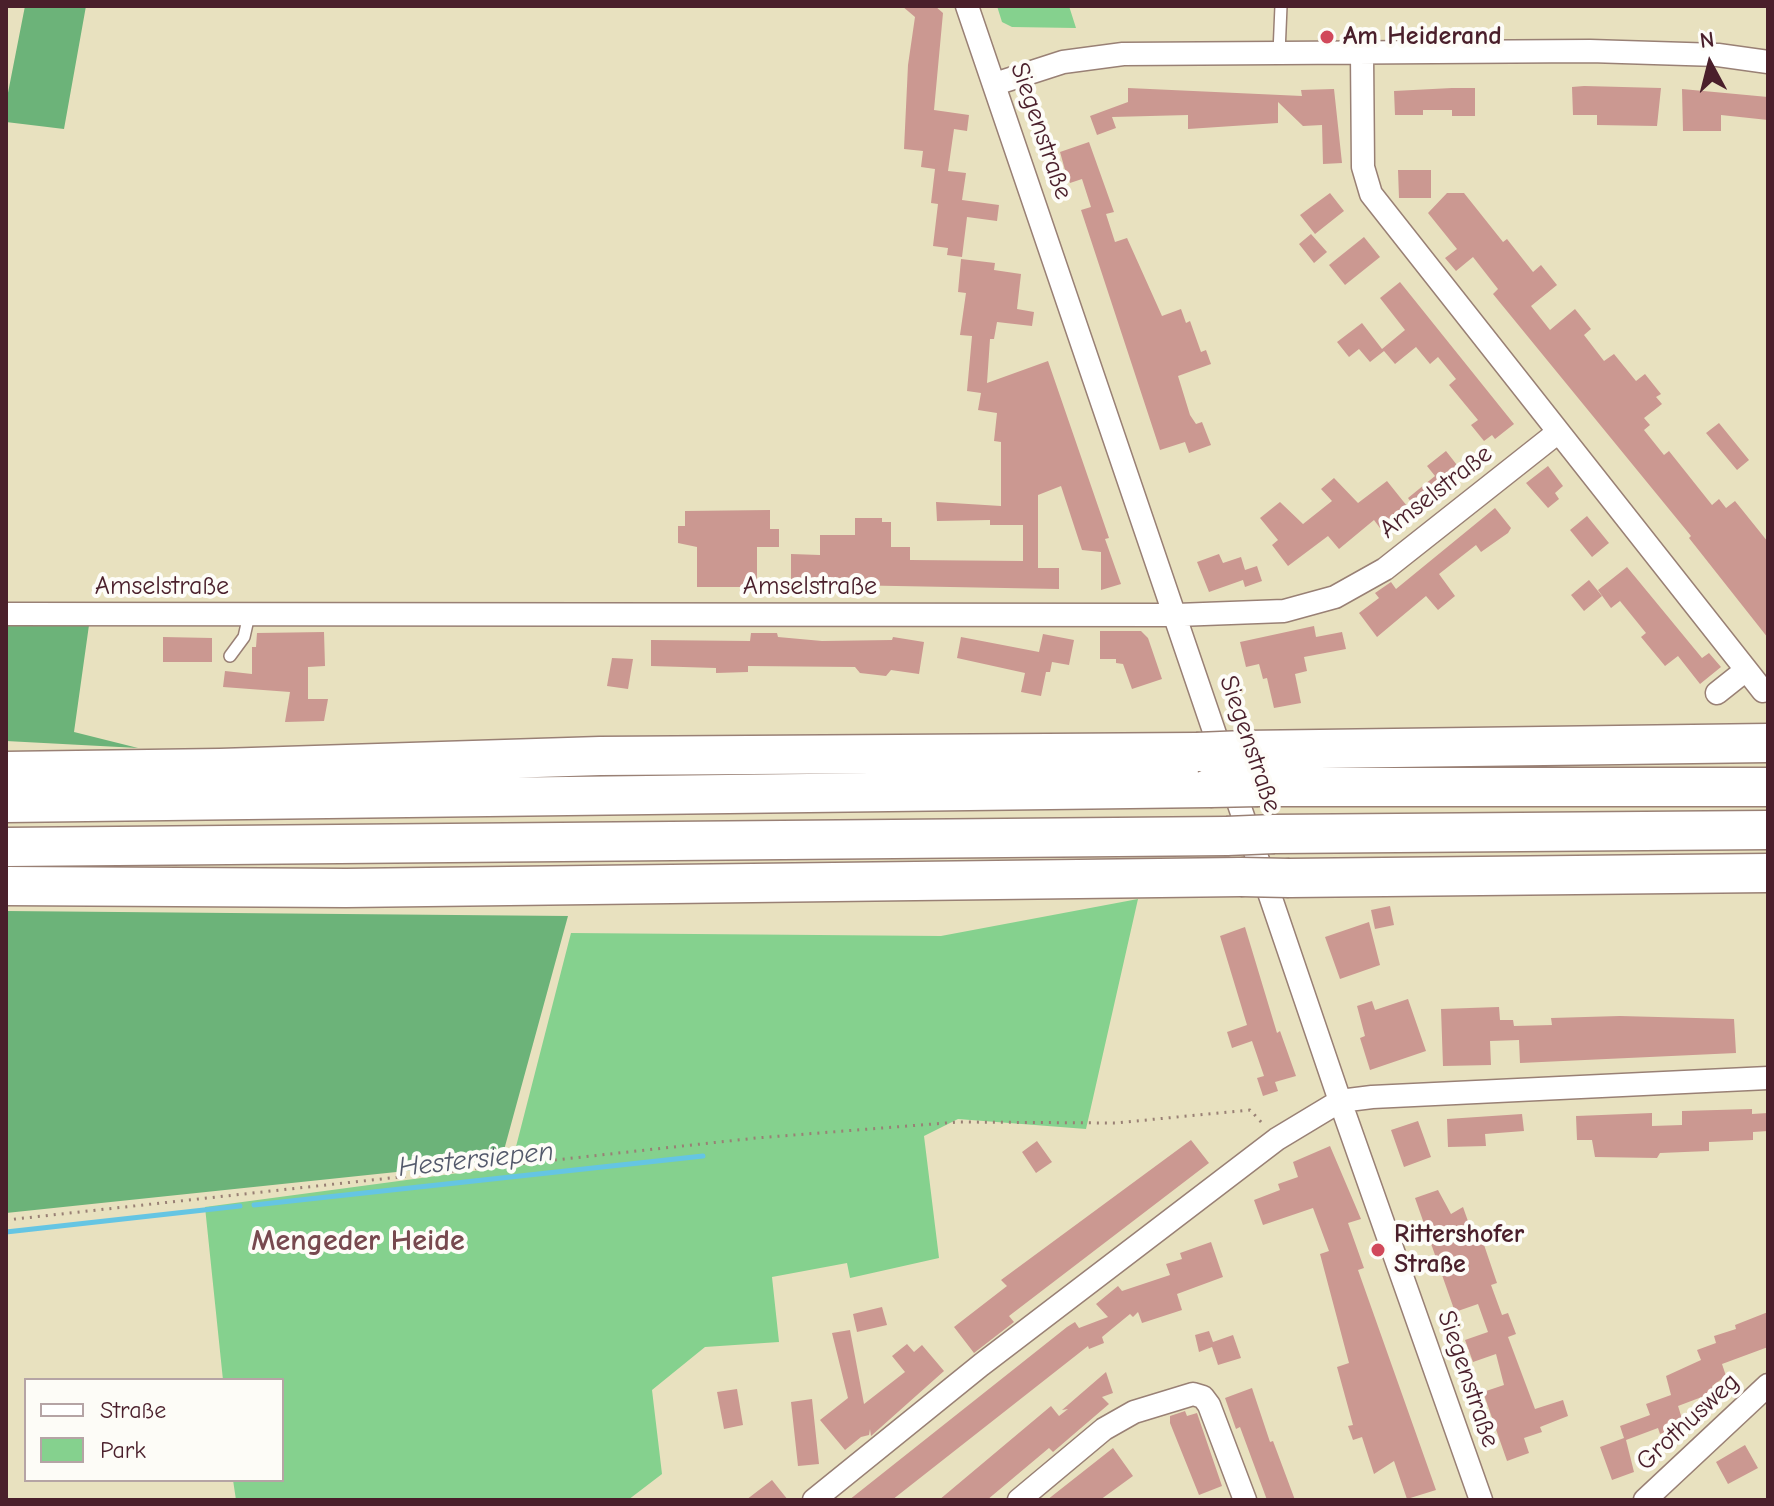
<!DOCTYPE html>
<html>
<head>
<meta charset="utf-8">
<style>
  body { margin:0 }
  #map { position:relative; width:1774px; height:1506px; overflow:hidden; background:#e8e1bf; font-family:"Comic Neue",sans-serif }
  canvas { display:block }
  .frame { position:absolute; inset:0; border:8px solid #4a1f2b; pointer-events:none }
  .legend { position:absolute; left:24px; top:1378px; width:260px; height:104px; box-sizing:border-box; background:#fdfcf7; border:2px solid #b5a4a5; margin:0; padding:10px 14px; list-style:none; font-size:24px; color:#4a1f2b }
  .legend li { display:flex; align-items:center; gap:16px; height:40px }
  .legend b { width:40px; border:2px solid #b5a4a5 }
  .north { position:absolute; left:1670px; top:24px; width:80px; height:80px; -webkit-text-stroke:6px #fdfcf7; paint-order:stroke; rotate:353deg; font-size:22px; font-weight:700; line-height:32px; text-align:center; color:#4a1f2b }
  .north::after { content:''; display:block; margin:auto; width:28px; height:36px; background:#4a1f2b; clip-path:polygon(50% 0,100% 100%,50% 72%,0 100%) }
</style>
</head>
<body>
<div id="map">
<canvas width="1774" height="1506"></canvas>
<div class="frame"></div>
<ul class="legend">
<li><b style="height:10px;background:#fff"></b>Straße</li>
<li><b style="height:22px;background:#85d18e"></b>Park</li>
</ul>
<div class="north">N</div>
</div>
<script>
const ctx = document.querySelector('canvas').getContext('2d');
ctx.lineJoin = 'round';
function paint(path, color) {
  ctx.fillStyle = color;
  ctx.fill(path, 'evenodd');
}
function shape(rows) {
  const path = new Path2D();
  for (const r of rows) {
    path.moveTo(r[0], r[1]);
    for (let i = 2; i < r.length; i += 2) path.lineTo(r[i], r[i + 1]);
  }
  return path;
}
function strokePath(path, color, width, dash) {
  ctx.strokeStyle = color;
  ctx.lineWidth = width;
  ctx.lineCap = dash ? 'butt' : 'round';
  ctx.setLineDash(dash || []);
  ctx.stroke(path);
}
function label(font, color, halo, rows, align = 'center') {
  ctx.font = font + ' "Comic Neue",sans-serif';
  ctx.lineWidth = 8;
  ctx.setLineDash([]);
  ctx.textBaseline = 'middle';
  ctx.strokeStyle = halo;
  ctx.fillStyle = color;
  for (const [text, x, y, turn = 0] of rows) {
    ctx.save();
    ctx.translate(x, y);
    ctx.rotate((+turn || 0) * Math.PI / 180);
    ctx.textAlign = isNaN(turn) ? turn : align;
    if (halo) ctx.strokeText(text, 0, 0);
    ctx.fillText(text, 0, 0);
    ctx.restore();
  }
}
const green = shape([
  [997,6,1069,6,1076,28,1012,27,1002,22],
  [1138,899,1086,1129,958,1119,924,1136,939,1258,850,1278,847,1263,772,1277,779,1342,705,1347,652,1390,662,1474,628,1500,236,1500,233,1480,282,1480,282,1380,223,1380,205,1207,511,1166,571,933,941,936]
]);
const forest = shape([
  [25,6,86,6,64,129,6,122,6,103],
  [6,625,89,625,74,732,138,748,6,741],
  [6,911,568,916,501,1161,6,1213]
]);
const stream = shape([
  [254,1205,703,1156],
  [6,1232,240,1206]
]);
const building = shape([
  [902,6,935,6,943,13,934,110,969,115,967,131,954,129,948,171,966,173,962,200,999,205,997,221,967,217,962,257,947,255,948,248,933,246,938,204,931,203,935,169,921,167,923,151,904,149,908,65,915,17],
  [1584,86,1661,88,1657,126,1597,125,1597,115,1573,115,1572,87],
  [1128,88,1302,96,1301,90,1334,89,1342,163,1323,164,1322,125,1303,126,1278,102,1278,123,1188,129,1188,115,1112,117,1116,128,1097,135,1090,116,1128,102],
  [1452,88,1475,88,1475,116,1452,116,1452,110,1423,110,1423,115,1395,115,1394,91],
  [1682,89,1768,97,1768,120,1721,115,1721,131,1683,131],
  [1089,142,1114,212,1106,214,1115,242,1127,238,1162,316,1181,309,1186,323,1190,321,1201,352,1206,350,1211,364,1178,376,1190,415,1196,424,1202,422,1211,445,1189,453,1185,442,1160,450,1081,210,1091,207,1082,179,1070,183,1065,170,1060,152],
  [1398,170,1431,170,1431,198,1399,198],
  [1330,193,1344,211,1315,234,1300,215],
  [1447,193,1464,193,1503,242,1507,239,1533,272,1541,265,1557,285,1531,306,1550,330,1575,309,1591,329,1584,335,1604,361,1614,354,1636,381,1645,374,1661,394,1656,397,1662,404,1644,418,1650,425,1644,430,1664,455,1669,451,1712,505,1719,499,1726,508,1735,501,1768,542,1768,638,1689,538,1691,536,1493,294,1498,289,1473,257,1456,271,1445,258,1457,249,1428,213],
  [1311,234,1327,252,1314,263,1299,244],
  [1364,237,1380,257,1345,285,1329,265],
  [961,259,995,263,994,270,1021,274,1017,309,1034,312,1032,326,997,322,994,339,990,339,987,383,1048,361,1109,538,1105,539,1121,584,1101,590,1101,552,1082,550,1061,486,1038,495,1038,568,1059,568,1059,589,842,585,842,578,815,579,814,588,791,588,791,554,820,555,820,535,855,535,855,518,882,518,882,522,891,522,891,547,910,547,910,560,1023,561,1023,525,990,525,990,520,937,521,936,502,1001,506,1001,442,994,441,997,413,978,410,981,393,967,391,972,336,960,335,966,293,958,292],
  [1400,282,1514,424,1495,439,1492,435,1484,441,1471,425,1478,420,1449,385,1456,379,1438,357,1430,364,1416,347,1395,364,1384,351,1370,362,1359,349,1349,357,1337,342,1362,323,1382,349,1405,330,1380,298],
  [1719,423,1749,460,1737,470,1706,433],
  [1446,451,1464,474,1418,511,1408,498,1435,476,1427,466],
  [1548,466,1563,486,1555,493,1559,499,1548,508,1526,483],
  [1334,478,1358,503,1387,481,1407,506,1380,528,1374,520,1339,549,1328,536,1288,566,1272,545,1278,540,1260,518,1280,502,1303,524,1332,501,1321,489],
  [1495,508,1511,528,1508,533,1481,552,1476,545,1439,574,1455,596,1438,610,1426,596,1377,637,1359,613,1379,598,1375,593,1391,582,1396,589],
  [770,510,770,529,779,529,779,547,757,547,757,587,697,587,697,547,678,543,678,526,685,526,685,511],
  [1587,516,1609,543,1592,557,1570,530],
  [1219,554,1223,563,1241,557,1245,570,1257,566,1262,581,1245,587,1243,580,1209,592,1197,562],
  [1627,567,1702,658,1709,653,1721,667,1700,684,1678,656,1665,666,1641,637,1646,633,1620,601,1611,608,1598,590],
  [1589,580,1602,596,1584,611,1571,595],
  [1314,626,1316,637,1342,632,1346,649,1304,657,1307,671,1295,674,1301,703,1274,708,1267,678,1263,679,1259,664,1246,667,1240,642],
  [1100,631,1141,631,1148,638,1162,679,1132,689,1123,664,1116,663,1116,659,1100,659],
  [324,632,325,666,308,667,308,699,328,699,324,721,285,722,290,692,223,687,225,671,252,674,252,647,256,647,257,633],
  [751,633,777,633,778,637,822,641,892,640,893,637,924,642,919,674,891,670,886,676,860,673,855,667,748,666,748,672,716,673,716,668,651,666,651,640,750,641],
  [1043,634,1074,640,1069,665,1052,662,1050,672,1046,672,1041,696,1021,692,1025,673,957,658,961,637,1039,652],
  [163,637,212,638,212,662,163,662],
  [612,658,633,659,628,689,607,686],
  [1390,906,1394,925,1375,929,1371,910],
  [1369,922,1380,965,1340,979,1325,937],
  [1245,927,1277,1033,1280,1031,1296,1076,1275,1082,1278,1091,1263,1096,1257,1078,1264,1076,1252,1041,1232,1048,1227,1032,1247,1025,1220,936],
  [1408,999,1426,1051,1370,1070,1360,1038,1365,1036,1357,1006,1372,1001,1375,1010],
  [1499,1007,1500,1020,1513,1020,1514,1026,1552,1025,1551,1018,1620,1016,1734,1019,1736,1053,1520,1063,1519,1040,1490,1041,1491,1065,1443,1066,1441,1009],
  [1752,1109,1752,1114,1768,1113,1768,1131,1753,1132,1753,1140,1709,1142,1709,1151,1660,1153,1657,1158,1595,1157,1592,1140,1577,1140,1576,1116,1652,1113,1652,1126,1682,1125,1682,1111],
  [1522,1114,1524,1131,1485,1134,1486,1146,1448,1147,1447,1119],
  [1418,1121,1431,1157,1404,1167,1391,1130],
  [1191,1140,1209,1163,1009,1316,1014,1322,974,1353,954,1327,1007,1286,1001,1280],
  [1037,1141,1052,1162,1036,1173,1022,1152],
  [1330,1146,1361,1219,1348,1223,1364,1268,1358,1270,1436,1490,1407,1499,1394,1461,1374,1474,1362,1437,1353,1440,1348,1426,1353,1425,1337,1367,1349,1363,1320,1254,1329,1251,1313,1208,1263,1225,1254,1200,1280,1190,1278,1184,1298,1177,1293,1162],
  [1438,1190,1451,1214,1463,1207,1475,1241,1482,1239,1497,1283,1491,1285,1502,1315,1508,1313,1516,1334,1508,1337,1535,1409,1563,1400,1568,1416,1540,1427,1542,1432,1524,1438,1529,1453,1507,1461,1483,1392,1504,1385,1496,1354,1473,1362,1465,1340,1488,1332,1478,1304,1455,1312,1415,1198],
  [1211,1242,1223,1277,1177,1294,1182,1310,1142,1323,1138,1312,1133,1317,1130,1314,1102,1337,1104,1343,1089,1349,1088,1346,892,1500,849,1500,1067,1327,1075,1322,1079,1328,1108,1317,1096,1304,1118,1286,1122,1291,1170,1275,1166,1264,1182,1259,1180,1253],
  [882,1307,887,1325,857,1332,853,1314],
  [1768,1312,1768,1347,1722,1364,1726,1376,1712,1386,1715,1392,1678,1406,1684,1425,1660,1434,1658,1428,1626,1440,1634,1472,1612,1480,1600,1447,1624,1438,1620,1426,1650,1415,1646,1404,1671,1395,1666,1376,1701,1360,1697,1350,1716,1343,1714,1336,1736,1329,1735,1325],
  [850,1330,864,1404,905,1372,892,1356,907,1344,914,1352,922,1345,944,1371,871,1436,870,1429,869,1435,861,1437,845,1450,820,1420,848,1398,832,1333],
  [1209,1331,1213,1342,1233,1335,1241,1358,1218,1365,1212,1347,1199,1352,1195,1335],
  [1106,1372,1113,1393,1102,1397,1109,1404,1053,1452,1049,1448,987,1500,939,1500,1051,1406,1059,1416,1068,1409,1062,1410],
  [1252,1388,1270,1442,1273,1441,1295,1500,1267,1500,1240,1427,1236,1429,1225,1398],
  [737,1389,743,1425,724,1429,717,1392],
  [812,1399,819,1464,798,1466,791,1402],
  [1185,1411,1187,1416,1197,1413,1222,1486,1199,1495,1170,1423,1170,1416],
  [1745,1445,1758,1468,1728,1484,1716,1462],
  [1113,1448,1133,1476,1100,1500,1047,1500],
  [772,1480,788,1500,746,1500]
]);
const path = shape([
  [6,1220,756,1138,958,1122,1115,1123,1250,1110,1263,1124]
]);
const lane = shape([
  [1279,53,1281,6],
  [230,656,244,637,249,615]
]);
const street = shape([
  [967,6,1340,1101,1481,1500],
  [1362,54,1363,167,1371,194,1763,691],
  [995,84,1063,62,1123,54,1590,51,1718,55,1768,62],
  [6,614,1177,615,1284,611,1335,597,1385,569,1557,433],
  [1717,693,1746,670],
  [814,1500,981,1365,1277,1139,1340,1101,1372,1097,1768,1078],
  [1019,1500,1104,1429,1134,1412,1193,1394,1203,1397,1209,1405,1245,1500],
  [1645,1500,1768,1385]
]);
const highway = shape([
  [1245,750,1768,743],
  [6,771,220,768,600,756,1197,752],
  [1258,787,1768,787],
  [6,803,1210,788],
  [1274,834,1768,830],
  [6,847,1227,836],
  [1289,878,1768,873],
  [6,886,346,888,1241,877]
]);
const highwayBridge = shape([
  [1197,752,1245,750],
  [1210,788,1258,787],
  [1227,836,1274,834],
  [1241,877,1289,878]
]);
const markers = [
  [1327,37,8,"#d1495b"],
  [1378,1250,8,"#d1495b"]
];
const poiNames = [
  ["Am Heiderand",1343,37],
  ["Rittershofer",1394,1235],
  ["Straße",1394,1265]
];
const streetNames = [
  ["Siegenstraße",1041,131,71],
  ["Amselstraße",1436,492,-38],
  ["Amselstraße",162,587],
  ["Amselstraße",810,587],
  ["Siegenstraße",1250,744,71],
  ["Siegenstraße",1468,1379,71],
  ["Grothusweg",1688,1422,-43]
];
const waterNames = [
  ["Hestersiepen",476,1160,-6]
];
const quarterNames = [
  ["Mengeder Heide",358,1242]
];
paint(green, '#85d18e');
paint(forest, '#6cb379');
strokePath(stream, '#65c5e3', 5);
paint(building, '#cb9891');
strokePath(lane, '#998075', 14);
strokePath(street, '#998075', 25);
strokePath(highway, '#998075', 41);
strokePath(path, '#998075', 3, [2, 6]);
strokePath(lane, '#fff', 11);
strokePath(street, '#fff', 22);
strokePath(highway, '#fff', 38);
strokePath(highwayBridge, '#998075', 41, []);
strokePath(highwayBridge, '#fff', 38);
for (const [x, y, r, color] of markers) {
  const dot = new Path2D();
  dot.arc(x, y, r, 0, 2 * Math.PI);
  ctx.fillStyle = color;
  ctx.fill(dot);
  strokePath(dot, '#fdfcf7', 3);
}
label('bold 26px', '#4a1f2b', '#fdfcf7', poiNames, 'left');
label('26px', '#4a1f2b', '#fdfcf7', streetNames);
label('italic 28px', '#53596b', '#fdfcf7', waterNames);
label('bold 30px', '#77494f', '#fdfcf7', quarterNames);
</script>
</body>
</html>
